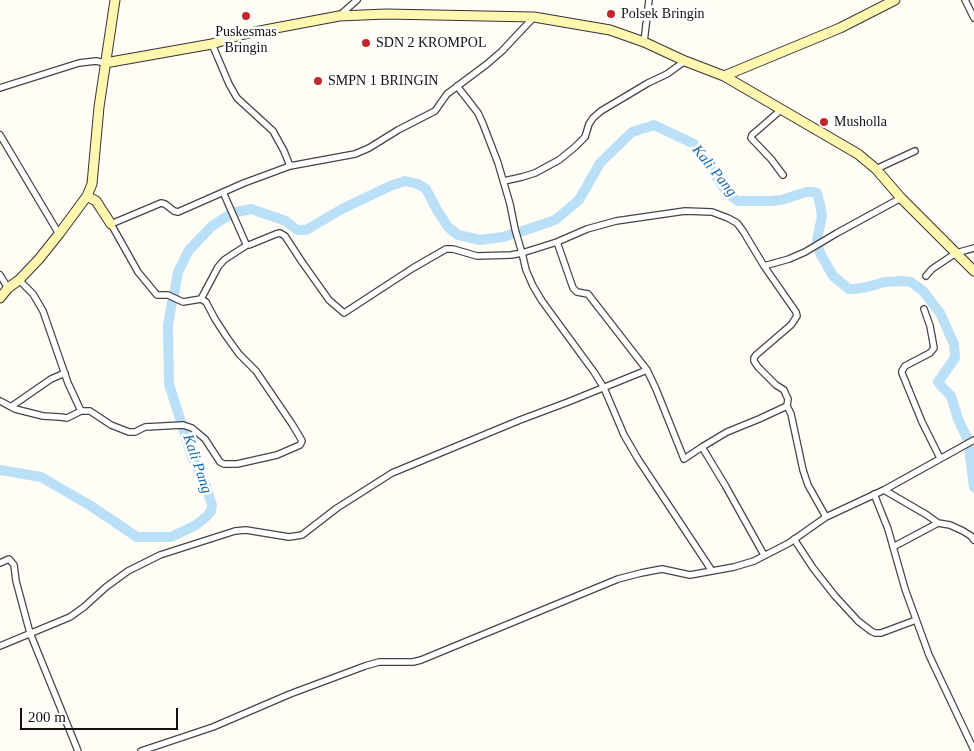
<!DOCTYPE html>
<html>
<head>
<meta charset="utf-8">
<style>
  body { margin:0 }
  #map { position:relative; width:974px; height:751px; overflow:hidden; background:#fffdf5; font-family:"Times New Roman",serif }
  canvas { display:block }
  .scale { position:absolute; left:20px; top:708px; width:158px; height:22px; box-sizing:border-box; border:2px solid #111; border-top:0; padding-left:6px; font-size:15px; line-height:18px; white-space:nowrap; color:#111; -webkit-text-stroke:4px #fff; paint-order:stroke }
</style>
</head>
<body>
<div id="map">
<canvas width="974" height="751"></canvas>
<div class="scale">200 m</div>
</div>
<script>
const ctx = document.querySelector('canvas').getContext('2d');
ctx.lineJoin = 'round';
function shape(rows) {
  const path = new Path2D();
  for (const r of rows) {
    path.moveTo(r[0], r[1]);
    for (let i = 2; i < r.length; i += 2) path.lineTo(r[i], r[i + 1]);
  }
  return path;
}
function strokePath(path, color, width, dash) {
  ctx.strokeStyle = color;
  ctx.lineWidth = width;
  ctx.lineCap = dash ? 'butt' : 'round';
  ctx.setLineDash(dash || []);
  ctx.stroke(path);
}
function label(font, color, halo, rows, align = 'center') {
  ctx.font = font + ' "Times New Roman",serif';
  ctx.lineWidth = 5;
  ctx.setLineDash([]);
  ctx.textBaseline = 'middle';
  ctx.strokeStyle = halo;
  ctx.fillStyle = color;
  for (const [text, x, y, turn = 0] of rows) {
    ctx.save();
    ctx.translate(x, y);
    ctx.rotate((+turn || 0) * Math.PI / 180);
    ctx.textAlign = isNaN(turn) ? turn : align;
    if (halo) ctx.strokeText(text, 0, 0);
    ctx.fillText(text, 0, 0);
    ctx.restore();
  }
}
const river = shape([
  [520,232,555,220,579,200,600,163,632,132,654,125,694,144,728,194,738,201,770,201,781,200,806,192,813,192,817,193,820,204,822,216,817,240],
  [819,249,820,253,833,276,849,289,854,289,867,287,885,282,901,281,911,282,923,291,930,300,940,313,954,344,955,358,938,382,942,387,951,396,958,419,967,438],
  [174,294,178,272,189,250,212,226,232,213,251,209,286,221,297,230,306,230,342,209,390,186,405,181,418,184,426,189,437,210,448,227,458,235,480,240,503,237,512,234],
  [969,448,974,487],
  [0,470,41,477,91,506,137,537,171,537,196,525,207,516,211,511,212,505,205,484,192,457,169,384,168,325,172,302]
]);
const street = shape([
  [965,0,974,18],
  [339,16,357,0],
  [644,42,649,0],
  [212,44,229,84,237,98,273,131,284,151,290,166],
  [457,86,478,113,483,124,498,163,510,204,515,229,522,253,526,270,533,286,542,301,594,372,604,388,624,435,638,459,712,571],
  [0,88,79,63,96,61,105,63],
  [782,109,752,135,751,138,771,159,783,175],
  [0,135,59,234],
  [876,169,915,151],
  [504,181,522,177,535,173,559,160,575,147,585,137,589,124,593,118,601,111,648,83,667,74,685,61],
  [223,192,246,244,249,245,276,234,280,233,285,236,302,262,329,300,344,313,413,268,446,249,453,249,477,256,511,255,522,253,557,242,587,229,616,221,685,211,712,212,728,218,737,223,743,231,764,266,796,312,797,316,791,325,756,355,754,358,754,361,758,367,776,385,784,390,786,395,788,399,787,406,791,414,803,470,808,485,826,517],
  [557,242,573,288,577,292,588,294,647,370,656,389,684,459,702,447],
  [764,266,789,259,805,252,837,233,901,198],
  [0,275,8,288],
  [926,276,932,269,956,253,974,248],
  [19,280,33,294,43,311,68,383,81,411],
  [201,299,218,267,224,260,247,245],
  [924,309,930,326,934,348,930,353,905,366,902,371,902,373,922,422,940,458],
  [0,401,15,409,43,416,60,417,67,418,81,411,90,411,111,425,129,432,135,432,145,427,183,425,192,428,205,439,220,462,224,464,237,464,277,455,300,445,302,441,301,439,292,424,256,371,239,354,226,336,215,319,206,302,201,299,183,302,168,295,157,295,138,272,111,224,161,203,165,204,174,211,178,212,244,183,290,166,355,154,369,148,398,130,435,111,447,94,487,64,502,51,534,17],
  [12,406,51,379,65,373],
  [884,490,927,515,938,523,950,525,963,531,971,536,974,540],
  [874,494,888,529,905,589,929,655,974,750],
  [794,539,813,568,835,596,858,621,871,631,875,633,881,633,916,620],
  [893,547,938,523],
  [764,555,725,485,702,447,727,432,759,419,787,406],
  [0,563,9,559,14,565,16,581,30,633,78,751],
  [0,646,70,617,84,607,106,587,128,571,160,555,235,531,246,530,289,537,302,535,337,508,392,473,520,420,568,402,647,370],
  [141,751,213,727,290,694,365,666,379,662,413,662,421,660,618,579,641,573,662,569,690,575,734,567,754,561,789,543,826,517,884,490,974,440]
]);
const secondary = shape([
  [105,63,212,44,244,34,339,16,386,14,534,17,610,30,644,42,685,61,724,76,858,154,876,169,901,198,974,271],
  [724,76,840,28,895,0],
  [87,196,96,201,111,224],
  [0,298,8,288,19,280,39,259,59,234,87,196,92,184,99,107,115,0]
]);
const markers = [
  [611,14,5,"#c4262e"],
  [246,16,5,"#c4262e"],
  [366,43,5,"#c4262e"],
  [318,81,5,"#c4262e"],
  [824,122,5,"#c4262e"]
];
const poiNames = [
  ["Polsek Bringin",621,14],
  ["Puskesmas",246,32,"center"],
  ["Bringin",246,48,"center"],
  ["SDN 2 KROMPOL",376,43],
  ["SMPN 1 BRINGIN",328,81],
  ["Musholla",834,122]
];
const waterNames = [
  ["Kali Pang",714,171,51],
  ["Kali Pang",197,464,71]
];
strokePath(river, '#b9e0f7', 10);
strokePath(street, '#444', 8);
strokePath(secondary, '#333', 11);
strokePath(street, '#fff', 5.5);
strokePath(secondary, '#fff6b0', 9);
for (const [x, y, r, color] of markers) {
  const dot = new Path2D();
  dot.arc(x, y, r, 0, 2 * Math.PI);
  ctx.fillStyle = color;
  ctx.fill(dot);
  strokePath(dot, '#fff', 2);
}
label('14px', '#111', '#fff', poiNames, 'left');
label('italic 15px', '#1768a6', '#fff', waterNames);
</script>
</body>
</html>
